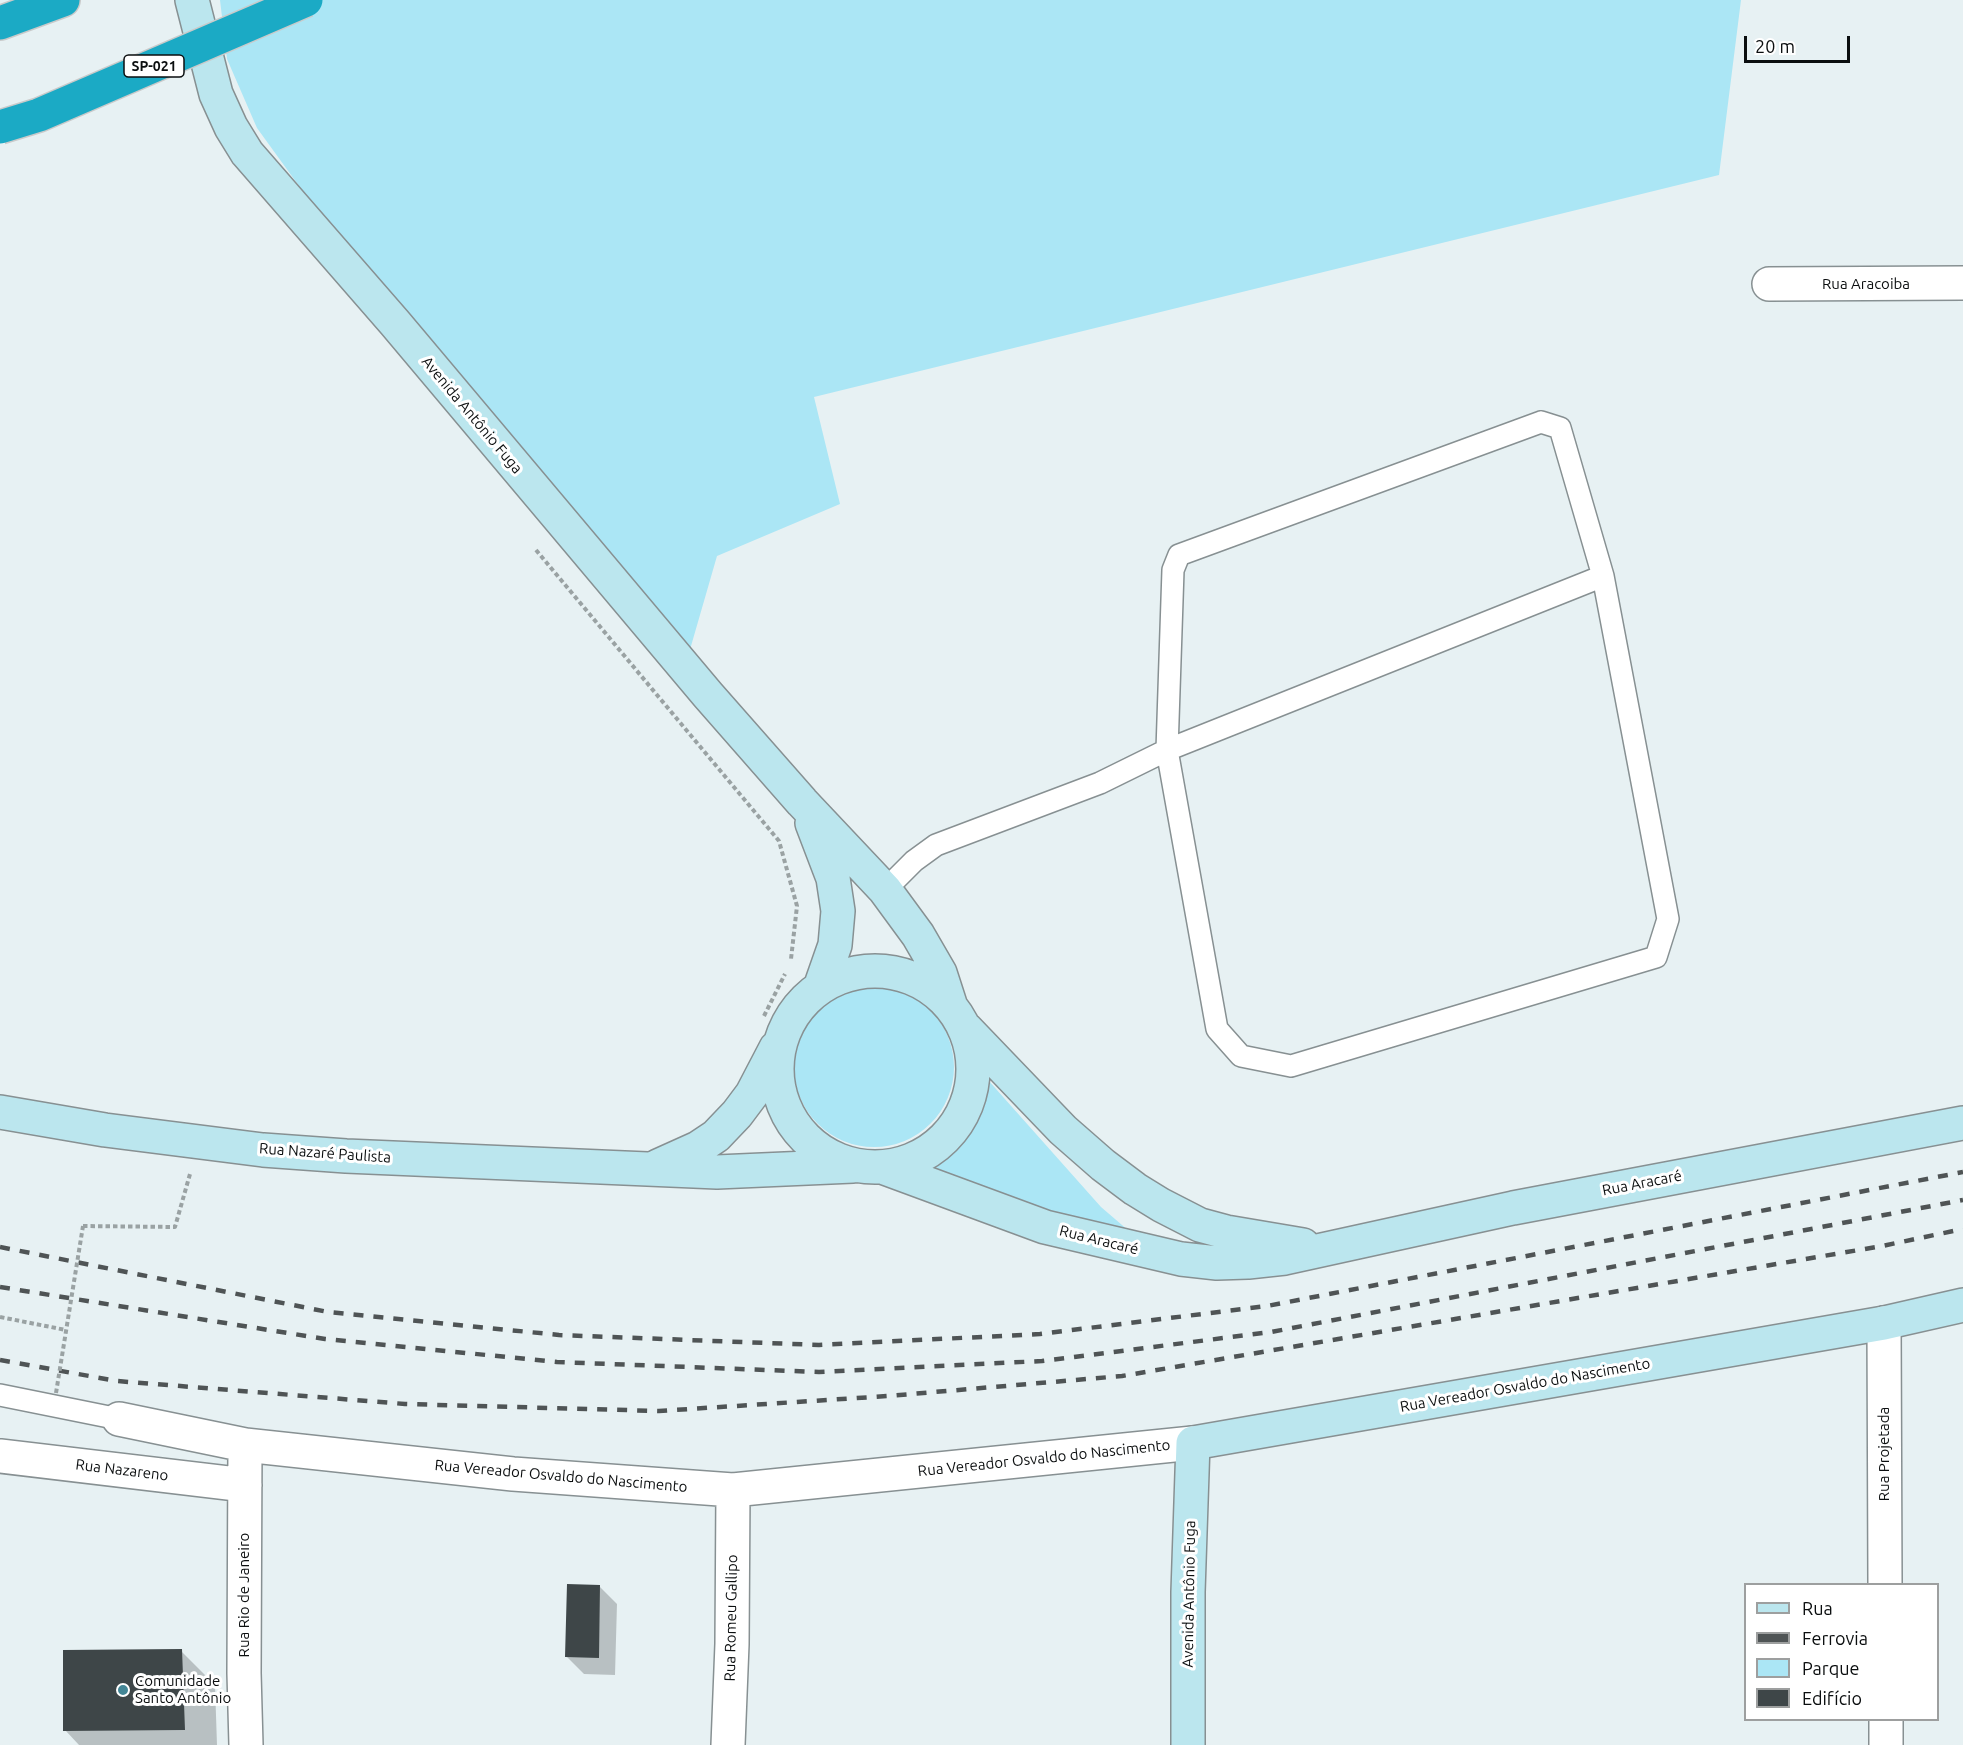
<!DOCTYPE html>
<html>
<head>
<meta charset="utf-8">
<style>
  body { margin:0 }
  #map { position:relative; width:1963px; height:1745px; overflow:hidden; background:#e7f1f3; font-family:Ubuntu,sans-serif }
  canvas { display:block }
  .legend { position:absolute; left:1744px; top:1583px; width:195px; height:138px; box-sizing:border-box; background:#fff; border:2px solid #9d9f9f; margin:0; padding:8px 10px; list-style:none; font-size:18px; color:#0b0e0f }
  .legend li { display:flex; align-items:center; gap:12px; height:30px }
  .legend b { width:30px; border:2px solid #9d9f9f }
  .scale { position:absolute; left:1744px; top:36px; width:106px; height:27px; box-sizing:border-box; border:3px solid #0b0e0f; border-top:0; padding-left:8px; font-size:18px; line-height:21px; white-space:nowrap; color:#0b0e0f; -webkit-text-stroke:4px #fff; paint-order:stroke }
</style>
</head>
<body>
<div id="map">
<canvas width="1963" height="1745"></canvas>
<ul class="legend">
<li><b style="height:8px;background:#bbe6ee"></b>Rua</li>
<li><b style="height:8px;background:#4f5455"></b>Ferrovia</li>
<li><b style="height:16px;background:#abe6f5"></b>Parque</li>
<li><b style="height:16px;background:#3e4648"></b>Edifício</li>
</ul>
<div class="scale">20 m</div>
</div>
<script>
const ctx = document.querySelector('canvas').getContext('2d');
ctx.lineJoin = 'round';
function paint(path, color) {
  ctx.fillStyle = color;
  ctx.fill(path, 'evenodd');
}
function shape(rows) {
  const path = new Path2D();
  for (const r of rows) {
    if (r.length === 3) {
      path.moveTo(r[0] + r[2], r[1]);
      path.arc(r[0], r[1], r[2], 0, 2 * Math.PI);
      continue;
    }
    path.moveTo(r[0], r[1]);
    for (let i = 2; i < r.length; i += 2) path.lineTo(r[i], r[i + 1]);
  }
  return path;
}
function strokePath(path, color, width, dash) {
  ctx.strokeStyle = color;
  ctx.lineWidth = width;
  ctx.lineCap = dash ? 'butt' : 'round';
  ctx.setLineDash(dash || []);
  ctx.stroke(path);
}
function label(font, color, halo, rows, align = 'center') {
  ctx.font = font + ' Ubuntu,sans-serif';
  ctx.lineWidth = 6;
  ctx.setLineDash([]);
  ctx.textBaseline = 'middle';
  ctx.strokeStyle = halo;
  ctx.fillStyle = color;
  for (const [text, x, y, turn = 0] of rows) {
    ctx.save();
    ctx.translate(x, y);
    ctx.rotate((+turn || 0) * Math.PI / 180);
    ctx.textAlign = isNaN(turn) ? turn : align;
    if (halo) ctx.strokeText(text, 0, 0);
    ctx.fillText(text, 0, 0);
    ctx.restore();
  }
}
const green = shape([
  [220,0,1741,0,1719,175,814,397,840,504,717,556,689,653,320,215,257,128,227,59],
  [874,1067,80],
  [988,1080,1101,1207,1129,1231,1057,1214,953,1179,935,1167,964,1139,978,1113]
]);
const shadow = shape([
  [600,1587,617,1604,615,1675,584,1674,567,1657],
  [181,1651,215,1685,217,1745,79,1745,65,1730]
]);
const building = shape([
  [567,1584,600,1585,599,1658,565,1657],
  [182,1649,185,1730,63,1731,63,1650]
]);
const path = shape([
  [536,550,779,841,797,906,791,959],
  [764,1016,785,974],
  [83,1226,175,1227,190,1174],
  [0,1317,66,1330]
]);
const lane = shape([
  [1541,422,1560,428,1603,576,1668,919,1656,957,1291,1066,1241,1056,1217,1029,1167,750,1173,570,1179,555,1541,422],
  [885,890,914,861,936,845,1100,783,1167,750,1603,576],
  [0,1395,119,1419]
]);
const street = shape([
  [1769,284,1963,283],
  [1884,1323,1885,1584],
  [119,1419,245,1445,513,1474,733,1490,1193,1443],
  [245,1445,244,1673,246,1745],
  [0,1456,245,1485],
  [1886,1720,1886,1745],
  [728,1745,732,1644,733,1490]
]);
const secondary = shape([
  [192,0,216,94,231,127,247,153,395,323,708,695,802,802,885,890,918,935,940,973,950,1004],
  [812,823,833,878,838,911,835,945,821,985],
  [875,1069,98],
  [966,1029,1063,1130,1103,1165,1135,1189,1161,1205,1200,1225,1226,1232,1303,1245],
  [0,1112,105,1130,263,1150,346,1156,717,1172,853,1166],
  [658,1166,698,1148,716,1136,737,1114,752,1094,776,1048],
  [885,1168,1045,1227,1181,1259,1217,1263,1248,1262,1285,1258,1513,1208,1963,1123],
  [1188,1745,1188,1592,1193,1443,1884,1323,1963,1305]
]);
const highway = shape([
  [0,23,63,0]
]);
const rail = shape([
  [0,1247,328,1312,559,1335,819,1345,1040,1334,1267,1306,1963,1172],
  [0,1287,325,1339,557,1362,819,1372,1042,1361,1271,1332,1963,1200],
  [0,1360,117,1381,405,1404,659,1411,888,1396,1122,1376,1882,1246,1963,1229]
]);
const pathBridge = shape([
  [56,1393,83,1226]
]);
const highwayBridge = shape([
  [0,127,39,115,306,0]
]);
const markers = [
  [123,1690,6,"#438696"]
];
const shields = [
  [154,66,60]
];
const shieldNames = [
  ["SP-021",154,66]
];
const streetNames = [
  ["Rua Aracoiba",1866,284],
  ["Avenida Antônio Fuga",472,415,50],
  ["Rua Nazaré Paulista",325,1153,4],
  ["Rua Aracaré",1642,1183,-11],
  ["Rua Aracaré",1099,1240,14],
  ["Rua Vereador Osvaldo do Nascimento",1525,1385,-10],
  ["Rua Projetada",1884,1454,-90],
  ["Rua Vereador Osvaldo do Nascimento",1044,1458,-6],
  ["Rua Nazareno",122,1470,7],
  ["Rua Vereador Osvaldo do Nascimento",561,1476,5],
  ["Avenida Antônio Fuga",1189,1594,-89],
  ["Rua Rio de Janeiro",244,1595,-90],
  ["Rua Romeu Gallipo",731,1618,-89]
];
const poiNames = [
  ["Comunidade",135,1681],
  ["Santo Antônio",135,1698]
];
paint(green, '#abe6f5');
paint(shadow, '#0003');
paint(building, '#3e4648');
strokePath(lane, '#879092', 24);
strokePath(street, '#879092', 36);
strokePath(secondary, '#879092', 36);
strokePath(highway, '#c9caca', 36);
strokePath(path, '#9aa2a3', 4, [4.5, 3]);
strokePath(lane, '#fff', 21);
strokePath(street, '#fff', 33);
strokePath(secondary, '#bbe6ee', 33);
strokePath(highway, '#1baac5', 33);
strokePath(rail, '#4f5455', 4.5, [10, 10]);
strokePath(highwayBridge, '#c9caca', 36, []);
strokePath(pathBridge, '#9aa2a3', 4, [4.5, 3]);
strokePath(highwayBridge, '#1baac5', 33);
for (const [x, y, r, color] of markers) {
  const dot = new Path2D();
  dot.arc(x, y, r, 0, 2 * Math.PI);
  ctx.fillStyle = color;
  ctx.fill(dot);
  strokePath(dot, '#fff', 2);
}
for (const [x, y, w] of shields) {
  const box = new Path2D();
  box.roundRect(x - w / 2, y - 11, w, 22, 4.5);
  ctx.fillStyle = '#fff';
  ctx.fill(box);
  strokePath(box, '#0b0e0f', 1.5);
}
label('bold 14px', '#0b0e0f', null, shieldNames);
label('15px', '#0b0e0f', '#fff', streetNames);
label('15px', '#0b0e0f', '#fff', poiNames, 'left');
</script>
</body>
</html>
